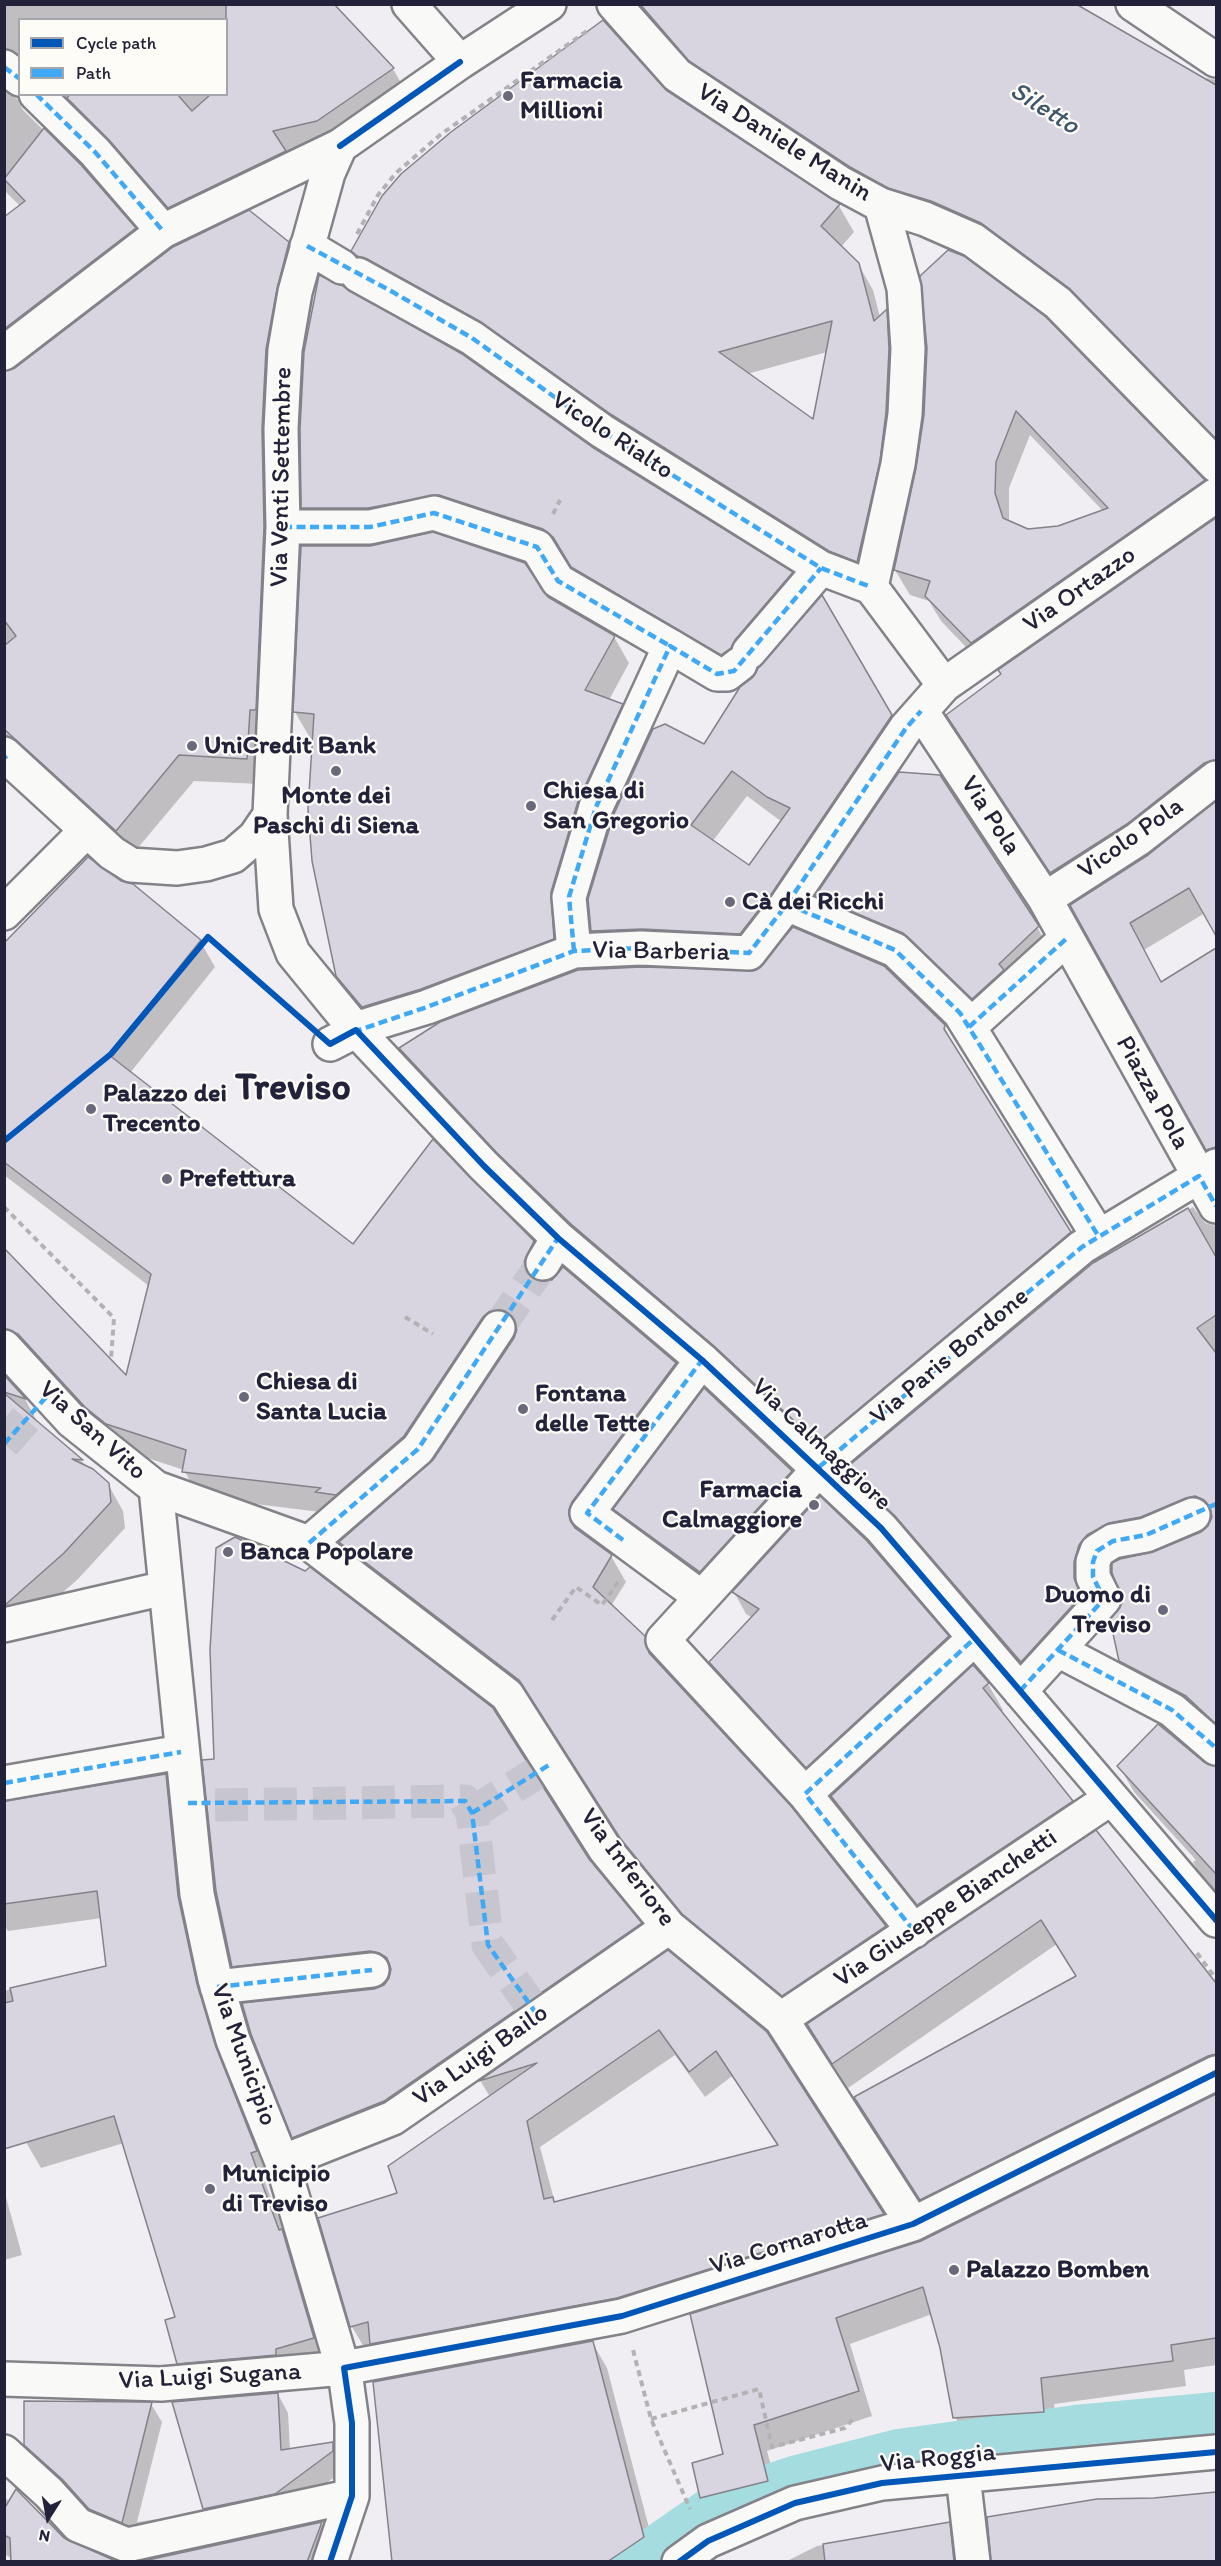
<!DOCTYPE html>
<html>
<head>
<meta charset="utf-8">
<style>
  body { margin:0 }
  #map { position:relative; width:1221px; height:2566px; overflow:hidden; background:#f0eef2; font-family:Itim,sans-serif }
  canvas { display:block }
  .frame { position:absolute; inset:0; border:6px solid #22223b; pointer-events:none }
  .legend { position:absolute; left:18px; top:18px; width:210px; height:78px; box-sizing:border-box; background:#fdfcf7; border:2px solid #a5a5ac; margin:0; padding:8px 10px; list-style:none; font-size:18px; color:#22223b }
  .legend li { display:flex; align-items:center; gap:12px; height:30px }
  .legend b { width:30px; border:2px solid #a5a5ac }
  .north { position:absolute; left:18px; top:2488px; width:60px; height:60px; -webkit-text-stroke:4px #fdfcf7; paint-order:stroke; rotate:191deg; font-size:16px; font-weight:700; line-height:24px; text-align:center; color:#22223b }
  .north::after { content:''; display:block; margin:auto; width:21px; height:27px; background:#22223b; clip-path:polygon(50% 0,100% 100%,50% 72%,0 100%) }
</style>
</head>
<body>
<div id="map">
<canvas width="1221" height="2566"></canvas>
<div class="frame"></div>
<ul class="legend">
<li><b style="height:8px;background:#0057b8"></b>Cycle path</li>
<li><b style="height:8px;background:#3fa9f5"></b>Path</li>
</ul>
<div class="north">N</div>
</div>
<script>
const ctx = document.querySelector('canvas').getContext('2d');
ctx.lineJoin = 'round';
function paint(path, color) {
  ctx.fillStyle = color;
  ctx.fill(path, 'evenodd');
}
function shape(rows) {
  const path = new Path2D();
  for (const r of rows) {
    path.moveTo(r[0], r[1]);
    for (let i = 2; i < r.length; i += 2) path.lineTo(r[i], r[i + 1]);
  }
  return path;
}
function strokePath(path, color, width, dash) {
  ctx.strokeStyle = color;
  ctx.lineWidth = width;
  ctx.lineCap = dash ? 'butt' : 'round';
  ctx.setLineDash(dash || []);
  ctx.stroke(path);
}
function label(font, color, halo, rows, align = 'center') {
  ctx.font = font + ' Itim,sans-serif';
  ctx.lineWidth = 4.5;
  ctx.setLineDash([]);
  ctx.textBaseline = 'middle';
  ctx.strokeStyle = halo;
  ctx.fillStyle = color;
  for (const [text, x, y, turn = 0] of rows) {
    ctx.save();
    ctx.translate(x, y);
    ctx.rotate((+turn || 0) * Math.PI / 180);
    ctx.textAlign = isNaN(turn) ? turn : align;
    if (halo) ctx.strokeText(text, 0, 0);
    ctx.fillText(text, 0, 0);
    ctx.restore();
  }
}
const shadow = shape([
  [4,4,332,4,393,69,408,95,184,233,50,94,226,94,226,20,20,20,20,74,4,81],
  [641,4,1206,81,1207,78,1216,80,1216,448,947,227,706,87,655,29],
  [4,91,17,99,23,110,80,166,135,229,149,255,4,367,4,219,20,206,4,190],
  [665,92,839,206,854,232,841,247,858,264,873,290,880,317,886,311,901,336,872,587,368,277,353,251],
  [827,352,814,422,747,374],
  [288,243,303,269,261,784,194,781,131,856,4,741,4,373],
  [320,277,791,573,807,599,745,674,588,593,570,563,559,555,455,521,318,534,303,508,305,352],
  [928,348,1204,481,1216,502,986,668,941,621,929,601,910,595,895,570,918,468,925,415],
  [1030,435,1104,512,1058,528,1028,530,1009,522,1009,488],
  [1216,519,1216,791,1066,898,948,715,1002,675,1000,671],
  [547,598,614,637,629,663,609,700,622,705,637,731,592,828,568,965,378,1033,353,1002,338,976,314,738,310,738,295,712],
  [822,598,906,742,755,959,607,957,592,931,590,899,753,679],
  [747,796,782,822,749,867,712,842],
  [1216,803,1216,933,1205,913,1144,950,1161,983,1216,950,1216,1165,1072,906,1150,855],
  [120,882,132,885,200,941,215,967,130,1073,353,1247,533,1242,548,1268,541,1283,675,1364,690,1390,583,1535,611,1556,626,1582,611,1606,644,1637,659,1664,790,1807,885,1927,900,1952,798,2021,699,1940,637,1864,535,1706,355,1568,341,1542,435,1461,516,1335,505,1337,418,1462,328,1513,199,1497,184,1470,123,1450,4,1361,4,1250,127,1378,149,1286,4,1175,4,945],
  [817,896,1037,927,1052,953,988,1024,832,922],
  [944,1026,959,1056,1084,1259,833,1468,587,1250,416,1075,401,1049],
  [1193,1207,1205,1223,1216,1226,1216,1734,1136,1687,1121,1660,1154,1554,1202,1533,1211,1522,1102,1561,1037,1687,862,1495,847,1469,1093,1264],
  [4,1376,25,1399,39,1425,108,1484,123,1511,125,1528,78,1579,19,1631,4,1639],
  [791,1471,803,1492,712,1591,627,1530,615,1509],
  [866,1542,948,1637,960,1659,819,1788,723,1683,711,1662,753,1618,746,1614,734,1592],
  [973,1667,988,1684,1003,1710,1000,1712,1072,1802,1087,1828,933,1930,848,1822,832,1796],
  [1158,1726,1211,1768,1216,1768,1216,1897,1208,1888,1193,1862,1196,1860,1134,1792,1119,1766],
  [165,1775,180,1801,271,2177,264,2179,287,2241,296,2257,328,2364,194,2389,179,2363,177,2318,124,2143,41,2168,26,2142,4,2071,4,1991,108,1967,102,1918,8,1931,4,1925,4,1803],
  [1096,1832,1216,1986,1216,2084,935,2224,856,2098,1077,1977,1057,1944,848,2088,823,2050],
  [588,1860,640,1924,655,1949,308,2162,294,2137,375,1990,384,1986,391,1978,248,1992,233,1966],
  [668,1952,883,2214,897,2240,633,2323,367,2352,352,2327,320,2219,399,2194,490,2097,481,2082],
  [675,2055,705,2097,732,2076,778,2147,555,2203,540,2147],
  [1216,2095,1216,2365,1184,2370,1186,2386,1054,2404,1058,2437,970,2443,955,2417,932,2314,850,2344,872,2416,767,2451,782,2506,716,2523,702,2497,725,2455,692,2315,922,2242],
  [4,2190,22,2255,4,2260],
  [592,2342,607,2368,658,2562,526,2562],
  [278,2394,288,2413,290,2450,332,2443,343,2462,343,2471,286,2512,216,2528,205,2509],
  [151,2404,162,2422,137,2522,180,2516,187,2528,137,2539,101,2528,36,2463,25,2444],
  [1216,2494,1216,2562,991,2562,1155,2500],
  [4,2497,26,2515,26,2499,70,2543,18,2562,4,2554],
  [321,2523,337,2551,334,2562,146,2562],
  [949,2524,964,2550,966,2562,785,2562,817,2546]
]);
const canal = shape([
  [633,2562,721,2501,797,2476,898,2450,1076,2426,1216,2413]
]);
const building = shape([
  [226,4,334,4,394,68,317,121,273,131,286,151,168,208,109,140,67,98,70,94,177,94,192,111,211,94,226,94,226,4],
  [640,4,1076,4,1216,85,1216,439,1069,288,981,223,931,201,888,188,850,167,689,61,640,4],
  [603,20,666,90,840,204,821,226,859,263,874,321,887,309,889,349,886,412,880,461,857,562,829,551,612,415,481,322,367,259,357,256,351,251,382,196,401,174,451,132,603,20],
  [832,321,813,419,719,352,832,321],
  [44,128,81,165,136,228,4,329,4,217,25,201,4,179,44,128],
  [249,210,289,242,277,289,266,349,262,429,264,527,256,710,250,710,247,759,179,755,116,831,4,729,4,646,16,636,4,620,4,371,15,368,173,247,249,210],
  [948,250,964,256,1046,317,1205,480,971,643,925,596,930,581,894,570,916,468,924,415,927,348,920,276,948,250],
  [1016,411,1108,508,1058,526,1028,529,1003,518,995,493,996,462,1016,411],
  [319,275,343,286,462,354,592,447,793,572,735,640,731,648,721,655,571,567,553,537,543,529,439,495,368,508,301,508,300,429,304,352,319,275],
  [1216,518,1216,760,1204,763,1127,824,1050,873,946,715,1001,674,998,670,1216,518],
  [433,532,525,563,548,597,615,636,585,690,623,704,578,801,551,892,554,939,421,989,362,1007,336,976,312,861,308,809,314,714,293,712,301,546,370,546,433,532],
  [822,595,892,715,772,893,740,934,642,929,591,931,588,899,614,814,653,729,665,724,704,744,740,687,752,678,758,668,822,595],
  [732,771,767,797,790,808,749,865,691,825,732,771],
  [899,772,940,775,1039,926,999,964,1004,970,972,999,903,933,815,896,899,772],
  [1216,801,1216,936,1189,888,1130,923,1161,982,1216,948,1216,1147,1206,1150,1070,905,1148,855,1216,801],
  [88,857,121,881,133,884,201,940,109,1055,353,1244,433,1139,534,1241,524,1262,526,1272,533,1279,542,1282,552,1280,563,1267,676,1363,572,1502,569,1510,570,1520,575,1528,612,1555,593,1587,645,1636,649,1653,791,1806,886,1926,782,1996,682,1914,620,1838,519,1680,339,1542,433,1460,514,1338,517,1329,515,1320,509,1313,499,1309,490,1311,483,1317,404,1436,336,1495,315,1492,321,1488,182,1472,186,1450,106,1424,85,1407,18,1334,4,1329,4,1248,126,1375,151,1274,4,1162,4,943,88,857],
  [793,927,884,966,945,1025,944,1029,1071,1232,818,1443,714,1346,571,1224,497,1153,399,1048,440,1022,578,970,641,967,756,970,793,927],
  [1188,1208,1216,1257,1216,1315,1197,1328,1216,1353,1216,1724,1186,1696,1119,1661,1110,1620,1123,1601,1112,1573,1112,1563,1120,1559,1153,1552,1201,1532,1208,1526,1212,1517,1210,1507,1204,1500,1195,1496,1186,1498,1141,1517,1109,1523,1087,1535,1079,1545,1074,1562,1074,1578,1081,1596,1021,1662,895,1516,845,1469,1093,1263,1188,1208],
  [4,1375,26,1399,4,1392,4,1375],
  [704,1388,792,1471,700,1572,613,1509,704,1388],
  [4,1393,83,1460,72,1459,93,1469,109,1483,111,1502,64,1553,4,1606,4,1393],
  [820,1496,867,1541,949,1636,806,1768,709,1662,759,1609,732,1592,820,1496],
  [235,1537,305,1571,310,1567,493,1708,589,1859,642,1923,384,2101,292,2138,251,2034,242,2003,374,1989,384,1985,389,1978,391,1969,387,1958,379,1953,370,1951,232,1967,216,1891,202,1760,214,1759,210,1650,216,1548,235,1537],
  [973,1665,989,1683,983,1688,1073,1801,917,1905,831,1796,973,1665],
  [1158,1724,1204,1762,1216,1766,1216,1874,1117,1766,1158,1724],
  [166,1774,178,1896,197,1984,216,2047,257,2151,251,2153,279,2230,282,2229,314,2338,276,2349,276,2355,177,2364,165,2320,175,2317,114,2116,4,2149,4,2003,13,2001,10,1988,106,1966,97,1891,4,1904,4,1801,166,1774],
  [1096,1830,1216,1983,1216,2054,1208,2056,920,2200,854,2097,1076,1976,1041,1920,832,2064,807,2024,1096,1830],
  [668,1950,767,2032,884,2214,617,2298,370,2344,368,2322,350,2327,318,2218,397,2193,388,2166,537,2063,479,2081,668,1950],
  [659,2030,689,2072,716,2051,778,2145,554,2202,553,2197,544,2199,527,2121,659,2030],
  [1216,2094,1216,2338,1171,2345,1173,2361,1041,2378,1044,2412,953,2418,940,2348,923,2287,836,2318,859,2391,754,2425,768,2481,700,2498,692,2463,723,2454,690,2314,921,2241,1216,2094],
  [593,2341,644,2537,607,2562,392,2562,373,2382,593,2341],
  [278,2393,281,2450,333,2442,333,2451,275,2494,203,2509,172,2402,278,2393],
  [24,2401,152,2402,122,2523,89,2509,62,2479,24,2445,24,2401],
  [16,2489,64,2538,118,2562,11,2562,10,2538,4,2535,4,2509,16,2489],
  [1216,2492,1216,2562,991,2562,987,2517,1097,2499,1154,2498,1216,2492],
  [322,2522,307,2562,139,2562,322,2522],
  [950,2522,954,2562,825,2562,823,2544,950,2522]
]);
const streetTunnel = shape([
  [498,1328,543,1263],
  [4,1444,32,1412],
  [215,1805,465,1801,472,1813,488,1945,532,2007],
  [472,1813,538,1772]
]);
const path = shape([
  [357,234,378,195,396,173,440,135,587,31],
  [553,514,560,500],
  [111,1054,208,937,280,1000],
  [4,1207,114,1318,111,1359],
  [405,1317,433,1334],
  [552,1620,576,1587,602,1605,618,1582],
  [1197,1953,1216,1979],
  [633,2350,651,2419,690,2509],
  [651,2419,759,2389,772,2447,845,2428,854,2418]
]);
const street = shape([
  [409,4,460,62],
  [614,4,677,75,840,183,881,205,925,219,973,240,1058,303,1216,465],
  [1133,4,1216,60],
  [4,67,20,79],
  [36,94,95,152,163,231],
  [340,146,328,173,295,292,285,350,281,429,283,527,270,815,276,909,293,953,356,1030,484,1166,558,1238,702,1360,881,1528,1216,1920],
  [307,246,342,267],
  [358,275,472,338,602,431,821,568,871,587],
  [4,353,163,231,340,146,460,62,549,4],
  [283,527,370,527,434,513,537,547,558,581,670,646],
  [871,587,898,464,905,414,908,349,904,288,881,205],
  [871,587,944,685],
  [749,652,821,568],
  [921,711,1045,899,1216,1206],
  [4,754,112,853,131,865,177,868,206,864,233,856,255,837,270,815],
  [1045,899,1138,839,1216,778],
  [787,904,895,950,960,1013,1099,1237],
  [4,913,87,830],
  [574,951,569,897,596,807,670,646,717,674,727,674,740,664],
  [969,1027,1066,939],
  [330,1044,365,1026,427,1007,574,951,641,948,749,953,787,904,906,728,944,685,1216,495],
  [543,1263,558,1238],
  [4,1347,72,1421,156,1488,309,1543,507,1695,605,1849,669,1927,781,2019,913,2224],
  [156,1488,197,1894,215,1979,233,2040,282,2162,346,2379,352,2423,352,2496,330,2562],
  [309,1543,418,1449,498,1328],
  [701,1597,587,1513,702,1360],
  [4,1625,165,1588],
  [1058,1650,1172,1710,1216,1748],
  [1020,1691,1104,1599,1093,1577,1093,1562,1097,1551,1113,1541,1146,1535,1193,1515],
  [4,1783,181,1752],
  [805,1794,663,1640,831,1456,1082,1247,1216,1166],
  [914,1931,805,1794,975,1638],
  [217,1987,372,1970],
  [781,2019,1111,1798],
  [282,2162,393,2118,669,1927],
  [4,2379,161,2384,344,2368,622,2316,913,2224,1216,2073],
  [4,2452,49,2493,78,2525,127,2545,352,2496],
  [963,2476,973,2562],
  [679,2562,708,2541,795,2503,882,2483,1216,2452]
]);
const quiet = shape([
  [4,67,20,79],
  [36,94,95,152,163,231],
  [307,246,391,291,472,338,602,431,821,568,871,587],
  [283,527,370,527,434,513,537,547,558,581,670,646],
  [4,758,7,756],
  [787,904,895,950,960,1013,1099,1237],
  [574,951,569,897,596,807,670,646,717,674,734,671,821,568],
  [969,1027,1066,939],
  [353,1032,427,1007,574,951,641,948,749,953,787,904,906,728,921,711],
  [4,1444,48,1395],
  [819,1467,1082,1247,1199,1176,1216,1206],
  [623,1540,587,1513,702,1360],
  [309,1543,418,1449,558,1238],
  [1058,1650,1172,1710,1216,1748],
  [1020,1691,1104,1599,1093,1577,1093,1562,1097,1551,1113,1541,1146,1535,1216,1504],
  [4,1783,181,1752],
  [188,1803,465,1801,472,1813,488,1945,538,2016],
  [472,1813,552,1763],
  [914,1931,805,1794,975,1638],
  [217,1987,372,1970]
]);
const cycleway = shape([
  [340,146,460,62],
  [4,1141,111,1054,208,937,330,1044,356,1030,484,1166,558,1238,702,1360,881,1528,1216,1920],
  [330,2562,352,2496,352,2423,344,2368,622,2316,913,2224,1216,2073],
  [679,2562,708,2541,795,2503,882,2483,1216,2452]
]);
const markers = [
  [508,96,6,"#6a697b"],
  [192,746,6,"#6a697b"],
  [336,771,6,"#6a697b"],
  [531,806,6,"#6a697b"],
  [730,902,6,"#6a697b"],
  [91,1109,6,"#6a697b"],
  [167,1179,6,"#6a697b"],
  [244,1397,6,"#6a697b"],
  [523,1409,6,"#6a697b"],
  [814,1505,6,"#6a697b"],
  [228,1552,6,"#6a697b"],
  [1163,1610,6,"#6a697b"],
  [210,2189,6,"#6a697b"],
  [954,2270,6,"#6a697b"]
];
const poiNames = [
  ["Farmacia",520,81],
  ["Millioni",520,111],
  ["UniCredit Bank",204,746],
  ["Chiesa di",543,791],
  ["San Gregorio",543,821],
  ["Monte dei",336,796,"center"],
  ["Paschi di Siena",336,826,"center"],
  ["Cà dei Ricchi",742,902],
  ["Palazzo dei",103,1094],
  ["Trecento",103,1124],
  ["Prefettura",179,1179],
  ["Chiesa di",256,1382],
  ["Santa Lucia",256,1412],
  ["Fontana",535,1394],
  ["delle Tette",535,1424],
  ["Farmacia",802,1490,"right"],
  ["Calmaggiore",802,1520,"right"],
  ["Banca Popolare",240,1552],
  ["Duomo di",1151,1595,"right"],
  ["Treviso",1151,1625,"right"],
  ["Municipio",222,2174],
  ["di Treviso",222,2204],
  ["Palazzo Bomben",966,2270]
];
const streetNames = [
  ["Via Daniele Manin",784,143,32],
  ["Vicolo Rialto",612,436,33],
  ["Via Venti Settembre",282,477,-89],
  ["Via Ortazzo",1080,590,-35],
  ["Via Pola",990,816,57],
  ["Vicolo Pola",1131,839,-35],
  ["Via Barberia",661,952,1],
  ["Piazza Pola",1152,1093,61],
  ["Via Paris Bordone",950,1357,-40],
  ["Via San Vito",92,1431,42],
  ["Via Calmaggiore",821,1445,43],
  ["Via Inferiore",627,1868,53],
  ["Via Giuseppe Bianchetti",946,1909,-34],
  ["Via Municipio",243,2055,70],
  ["Via Luigi Bailo",481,2056,-35],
  ["Via Cornarotta",789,2244,-17],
  ["Via Luigi Sugana",210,2377,-3],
  ["Via Roggia",938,2459,-6]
];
const waterNames = [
  ["Siletto",1044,109,32]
];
const townNames = [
  ["Treviso",293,1089]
];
paint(shadow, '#0003');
strokePath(canal, '#a4dce0', 42);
paint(building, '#d9d5e0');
strokePath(building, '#838289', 1.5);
strokePath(streetTunnel, '#c7c5cd', 33, [33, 16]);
strokePath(street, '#838289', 38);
strokePath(path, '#b2b2b5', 4, [6, 4.5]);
strokePath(street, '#f9f9f8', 33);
strokePath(quiet, '#3fa9f5', 4.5, [9, 4.5]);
strokePath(cycleway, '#0057b8', 6);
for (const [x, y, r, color] of markers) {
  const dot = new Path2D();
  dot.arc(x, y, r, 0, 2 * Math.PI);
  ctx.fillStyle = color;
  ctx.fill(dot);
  strokePath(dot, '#fdfcf7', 2);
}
label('bold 26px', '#22223b', '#fdfcf7', poiNames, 'left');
label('26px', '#22223b', '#fdfcf7', streetNames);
label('italic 27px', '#3f576a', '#fdfcf7', waterNames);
label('bold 38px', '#22223b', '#fdfcf7', townNames);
</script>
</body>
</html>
